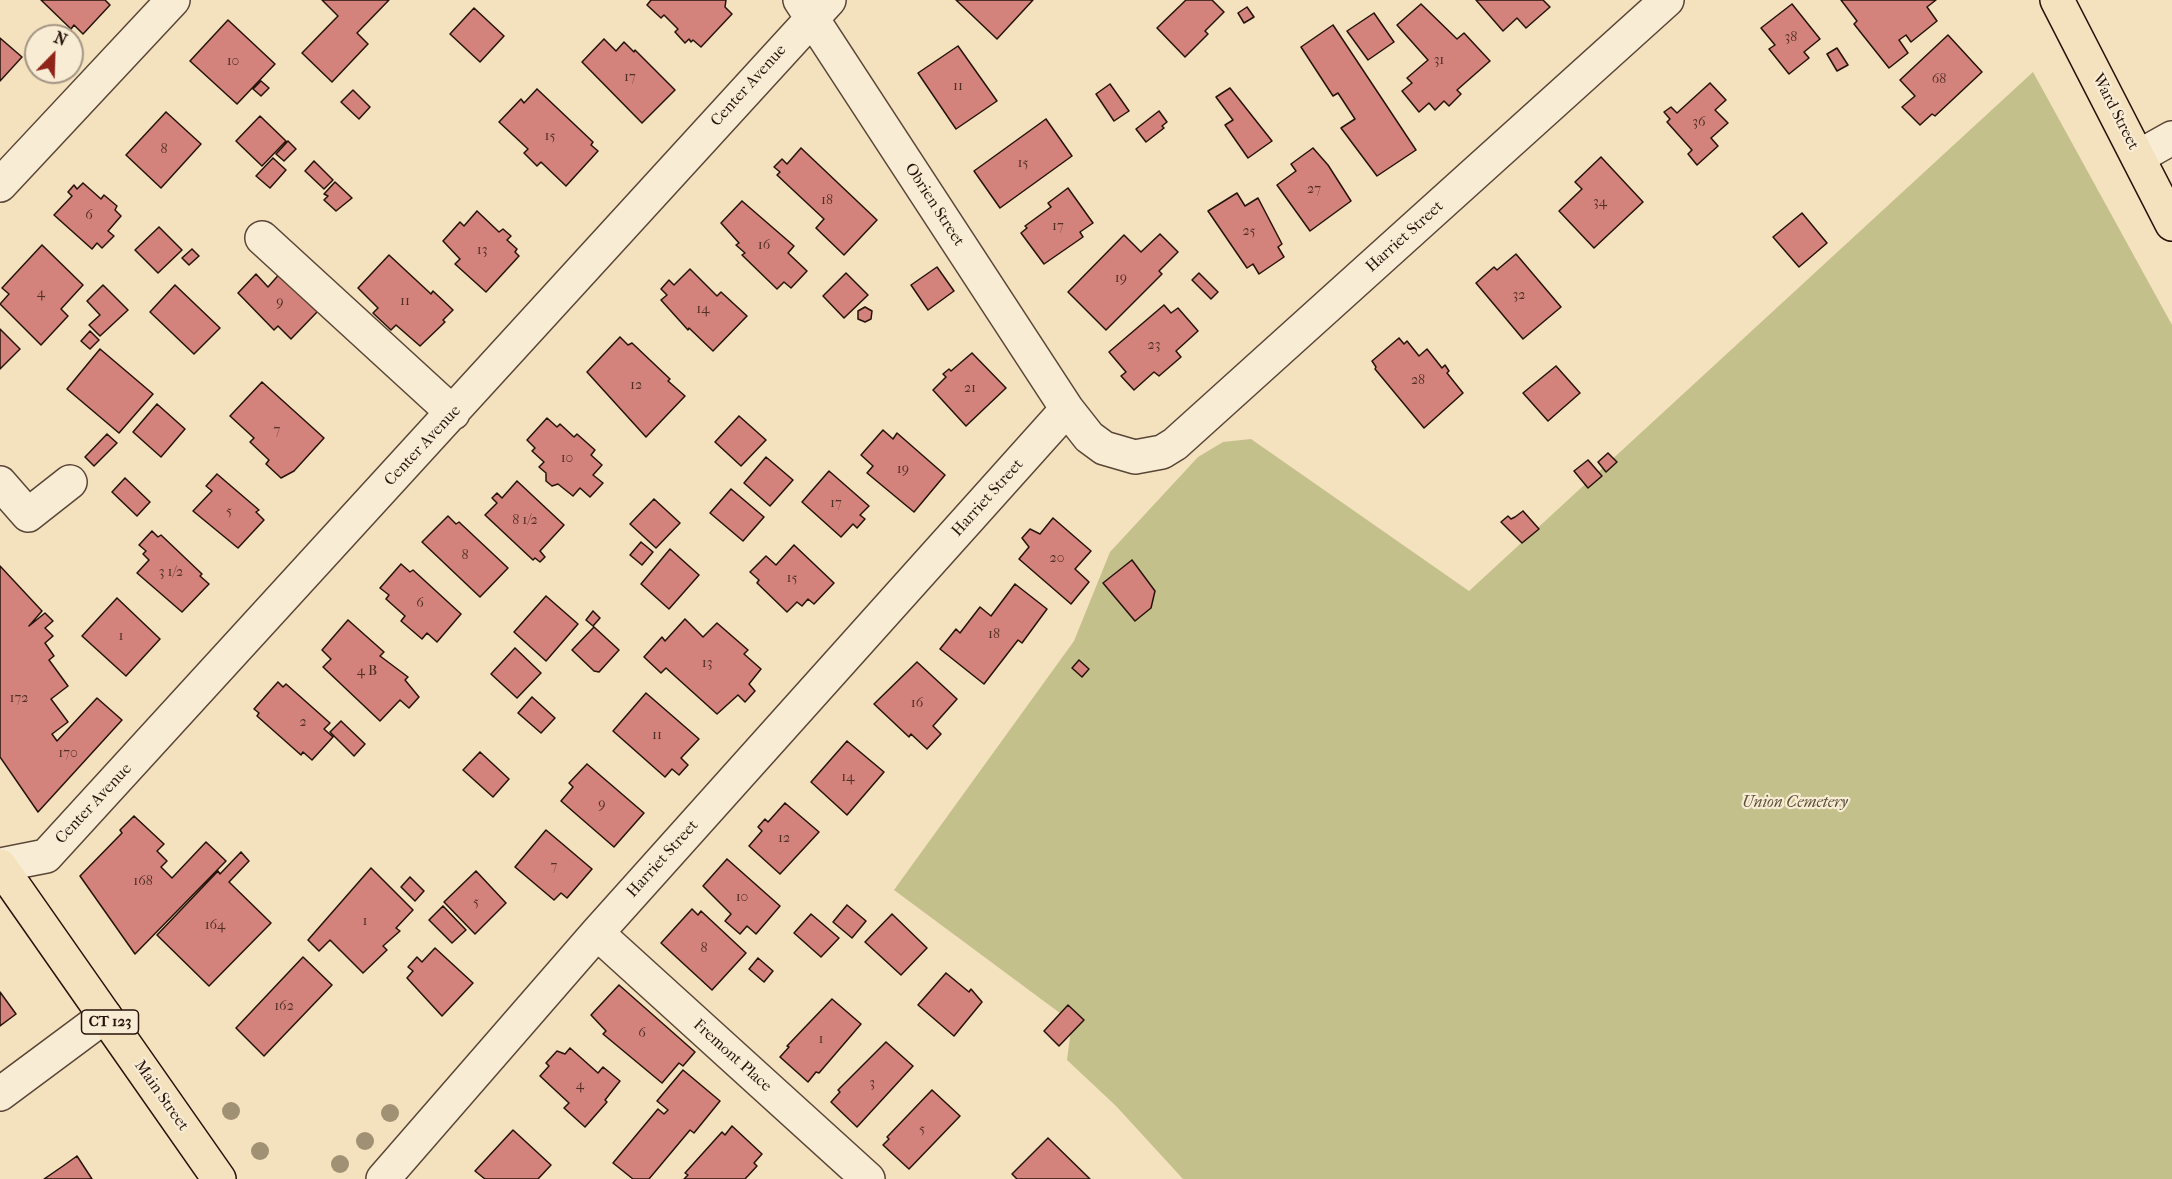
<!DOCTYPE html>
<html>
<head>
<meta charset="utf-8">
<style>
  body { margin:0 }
  #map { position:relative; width:2172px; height:1179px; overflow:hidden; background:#f4e1be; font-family:"IM FELL French Canon",serif }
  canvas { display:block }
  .north { position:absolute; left:24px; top:24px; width:60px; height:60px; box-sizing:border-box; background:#f8ecd5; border:2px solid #a49584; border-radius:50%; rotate:23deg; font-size:16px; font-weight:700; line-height:24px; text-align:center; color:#26130a }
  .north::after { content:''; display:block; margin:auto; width:21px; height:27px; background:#8f2418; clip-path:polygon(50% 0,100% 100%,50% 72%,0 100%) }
</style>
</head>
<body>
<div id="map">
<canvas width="2172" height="1179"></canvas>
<div class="north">N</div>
</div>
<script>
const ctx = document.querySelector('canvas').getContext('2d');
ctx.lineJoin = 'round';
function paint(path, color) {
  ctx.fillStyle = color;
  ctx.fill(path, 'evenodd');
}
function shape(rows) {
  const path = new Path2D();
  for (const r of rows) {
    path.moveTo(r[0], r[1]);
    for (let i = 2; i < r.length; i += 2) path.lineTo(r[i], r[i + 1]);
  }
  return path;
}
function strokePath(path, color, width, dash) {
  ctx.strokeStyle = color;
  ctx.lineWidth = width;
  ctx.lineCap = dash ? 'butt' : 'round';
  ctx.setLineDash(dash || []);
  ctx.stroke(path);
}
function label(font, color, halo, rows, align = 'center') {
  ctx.font = font + ' "IM FELL French Canon",serif';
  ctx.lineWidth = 4.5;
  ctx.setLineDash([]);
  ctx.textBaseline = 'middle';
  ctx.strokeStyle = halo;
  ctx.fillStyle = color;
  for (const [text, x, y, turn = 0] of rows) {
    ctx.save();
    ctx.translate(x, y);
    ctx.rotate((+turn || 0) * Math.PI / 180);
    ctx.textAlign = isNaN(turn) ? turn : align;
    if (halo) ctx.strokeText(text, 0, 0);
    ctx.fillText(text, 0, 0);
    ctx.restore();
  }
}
const green = shape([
  [2033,72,2172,325,2172,1179,1183,1179,1116,1106,1067,1060,1072,1022,894,890,1074,641,1110,552,1198,457,1223,442,1251,439,1469,591]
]);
const building = shape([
  [41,0,105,0,110,5,83,34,74,25,71,29,41,0],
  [322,0,389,0,357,33,368,44,332,82,302,53,338,16,322,0],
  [651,0,726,0,725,7,732,14,701,47,693,40,691,42,689,39,685,43,675,32,678,29,664,15,661,18,647,5,651,0],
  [956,0,1033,0,997,39,956,0],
  [1186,0,1212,0,1224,12,1205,31,1208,34,1185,57,1157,28,1186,0],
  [1476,0,1543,0,1550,7,1526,28,1517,18,1503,31,1476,0],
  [1841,0,1936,0,1927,7,1937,21,1911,42,1906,35,1899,40,1908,53,1889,68,1854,24,1857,21,1841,0],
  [1421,4,1457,39,1464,33,1490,61,1457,90,1461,94,1449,106,1444,101,1435,110,1429,103,1419,112,1402,91,1412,83,1407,78,1428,60,1397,25,1421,4],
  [1792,4,1820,39,1804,52,1809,58,1789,74,1769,49,1775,45,1761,28,1792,4],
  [1247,7,1254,17,1244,23,1238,13,1247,7],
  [474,8,504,36,480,62,450,34,474,8],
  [1374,13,1394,42,1368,60,1347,31,1374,13],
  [228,20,275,64,237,104,190,61,228,20],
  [1333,25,1416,150,1377,176,1341,128,1355,119,1338,93,1333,96,1301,47,1333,25],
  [1948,35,1982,72,1935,116,1932,114,1920,125,1902,107,1915,96,1900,80,1948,35],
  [0,38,22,57,0,81,0,38],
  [604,39,616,51,624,42,634,52,635,50,675,90,642,123,582,62,604,39],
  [958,46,997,101,956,129,918,73,958,46],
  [1837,48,1848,65,1837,71,1827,54,1837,48],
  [261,81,269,88,261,96,253,89,261,81],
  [1710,83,1726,100,1715,110,1728,123,1711,138,1718,146,1697,165,1688,154,1692,150,1667,122,1670,119,1664,112,1671,107,1677,113,1710,83],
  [1110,84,1129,111,1114,121,1096,94,1110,84],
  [1230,88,1272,141,1248,158,1225,125,1233,120,1216,97,1230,88],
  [537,89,593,142,591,145,598,151,566,186,541,162,537,166,524,153,528,149,499,122,521,99,524,103,537,89],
  [353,90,370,107,359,119,341,102,353,90],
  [1159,111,1167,122,1162,126,1164,128,1146,142,1136,129,1159,111],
  [166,112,201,144,161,188,126,155,166,112],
  [260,116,286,141,262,166,236,141,260,116],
  [1046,119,1072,156,1000,208,974,171,1046,119],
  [288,141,296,149,284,161,276,154,288,141],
  [801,148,877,220,844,255,816,228,824,219,777,175,780,172,774,167,782,159,787,164,801,148],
  [1313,148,1328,165,1351,201,1310,231,1277,185,1296,171,1291,164,1313,148],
  [1601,157,1643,202,1594,248,1559,211,1582,189,1575,182,1601,157],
  [273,158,286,170,270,188,256,176,273,158],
  [314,161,333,180,324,189,305,171,314,161],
  [335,182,352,198,336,211,324,200,328,196,324,194,335,182],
  [83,183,101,199,104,195,117,206,115,210,121,216,108,231,114,236,102,248,97,243,92,249,54,215,72,196,68,192,74,185,77,189,83,183],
  [1068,188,1093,223,1080,232,1083,237,1044,264,1021,233,1027,228,1025,226,1051,207,1048,203,1068,188],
  [1237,193,1245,206,1258,198,1282,244,1278,247,1284,257,1259,274,1253,264,1247,268,1208,211,1237,193],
  [742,201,794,246,788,253,807,271,791,288,784,282,777,289,742,255,745,253,736,245,739,243,721,223,742,201],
  [477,211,499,232,503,229,511,236,507,240,517,249,515,252,519,256,486,292,455,264,460,259,443,241,460,222,464,226,477,211],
  [1802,213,1827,243,1799,267,1773,237,1802,213],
  [159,227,182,250,158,273,135,250,159,227],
  [1160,234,1178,252,1159,271,1162,274,1106,330,1068,292,1124,235,1141,252,1160,234],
  [42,245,83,285,61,309,68,316,41,345,0,304,9,294,2,288,42,245],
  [192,249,199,256,189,265,182,258,192,249],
  [1516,254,1561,307,1523,339,1476,283,1494,267,1497,270,1516,254],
  [389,255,431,294,433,291,453,310,443,320,445,322,420,346,396,325,391,330,373,313,378,308,358,288,389,255],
  [937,267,954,291,928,310,911,285,937,267],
  [690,269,717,296,721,292,747,316,713,351,689,328,688,330,661,300,667,295,661,289,669,280,674,285,690,269],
  [283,270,319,310,291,339,278,326,274,330,238,293,256,274,268,287,283,270],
  [846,273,868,295,844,318,823,296,846,273],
  [1199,273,1218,292,1211,299,1192,280,1199,273],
  [103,285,128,310,100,336,89,325,100,315,87,301,103,285],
  [175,285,220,328,194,354,150,312,175,285],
  [1164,305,1171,313,1178,308,1198,331,1176,351,1181,357,1159,376,1154,372,1134,390,1121,376,1126,372,1109,352,1164,305],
  [865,307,872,311,871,319,865,322,858,319,858,311,865,307],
  [0,329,20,349,0,369,0,329],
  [90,331,99,340,90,349,81,341,90,331],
  [620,337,628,345,632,343,670,379,668,381,685,396,646,437,587,372,620,337],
  [1399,338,1404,344,1407,341,1419,356,1427,349,1442,368,1445,365,1449,371,1447,373,1463,393,1424,428,1375,369,1376,367,1372,361,1399,338],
  [100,349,153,394,119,433,67,389,100,349],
  [972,353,1006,388,966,426,933,390,946,377,943,374,949,369,951,371,972,353],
  [1556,366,1580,393,1548,421,1523,393,1556,366],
  [262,382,324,438,294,471,281,478,266,464,269,460,250,442,254,438,230,416,262,382],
  [157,404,185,429,161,457,133,432,157,404],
  [739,416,766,440,741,466,715,442,739,416],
  [547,418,557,427,560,424,574,437,577,434,595,450,591,455,602,465,593,475,603,483,590,497,580,488,573,496,558,484,552,486,546,481,546,473,539,467,544,462,532,451,535,448,527,440,547,418],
  [883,430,893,439,897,433,945,475,914,512,867,473,873,466,861,455,883,430],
  [107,434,117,443,94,466,85,457,107,434],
  [1608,453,1617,462,1606,472,1598,462,1608,453],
  [766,457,793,480,770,506,744,483,766,457],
  [1588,460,1602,476,1588,488,1574,471,1588,460],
  [829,471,869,506,860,515,865,519,857,528,853,524,841,537,802,502,829,471],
  [217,474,259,510,256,512,264,520,238,548,193,511,212,491,206,486,217,474],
  [125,478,150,502,137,516,112,492,125,478],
  [517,481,564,525,540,551,545,557,540,562,535,558,533,560,485,515,497,503,492,498,497,493,502,498,517,481],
  [731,489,764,517,743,541,710,513,731,489],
  [654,499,680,523,656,548,630,524,654,499],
  [1523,511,1539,529,1522,543,1501,522,1508,516,1511,519,1515,517,1523,511],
  [448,516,456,524,459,522,508,568,480,597,422,542,448,516],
  [1053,518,1091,551,1075,569,1089,582,1071,604,1019,559,1029,547,1022,538,1030,529,1040,534,1053,518],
  [152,531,158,537,161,535,202,574,200,576,209,584,182,612,137,573,149,560,143,554,146,551,139,545,152,531],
  [641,542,653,552,642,565,630,555,641,542],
  [794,545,834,583,814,604,808,599,802,606,797,602,787,612,757,583,759,580,750,572,766,556,776,565,794,545],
  [670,549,699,575,669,609,641,584,670,549],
  [1132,560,1155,591,1151,608,1135,621,1103,583,1132,560],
  [401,564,410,572,413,570,461,614,437,642,427,633,422,639,401,621,405,616,386,599,389,595,380,588,401,564],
  [0,566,42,611,29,626,45,613,53,621,45,628,53,636,45,643,54,656,49,660,68,686,51,699,68,722,52,734,57,741,97,698,122,720,38,812,0,757,0,566],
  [1015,584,1047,609,1022,643,1018,640,984,684,940,649,956,629,960,633,980,607,991,616,1015,584],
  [546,596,578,624,546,661,514,632,546,596],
  [117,598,160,639,126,676,82,636,117,598],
  [593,611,600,618,593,626,586,620,593,611],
  [685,619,703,637,717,623,748,650,744,654,761,669,749,684,755,691,745,702,738,695,717,714,666,668,661,673,644,657,662,637,665,641,685,619],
  [348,620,384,652,380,656,408,677,405,680,419,697,409,708,400,700,380,721,323,667,331,659,322,650,348,620],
  [594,627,619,650,599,672,594,671,572,650,594,627],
  [515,648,541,673,517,698,491,674,515,648],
  [1079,660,1089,669,1082,677,1072,668,1079,660],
  [917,662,957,699,933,726,941,734,927,749,911,734,909,737,874,704,917,662],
  [278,682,283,687,286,684,330,723,324,729,333,737,312,760,303,752,301,755,257,716,259,713,254,709,278,682],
  [646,693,699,739,681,758,688,765,679,775,672,769,665,777,613,731,646,693],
  [532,697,555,718,541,733,518,713,532,697],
  [341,721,365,744,354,756,330,732,341,721],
  [847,741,884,772,847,815,811,782,847,741],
  [480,752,509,779,493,797,463,770,480,752],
  [587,764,644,813,614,847,561,801,573,787,569,783,587,764],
  [785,803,819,832,780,874,749,846,762,831,758,827,765,819,768,822,785,803],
  [134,816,164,844,157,851,167,861,161,867,172,878,206,842,226,861,135,954,80,876,122,833,120,830,134,816],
  [546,830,592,869,567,898,561,893,554,900,515,867,546,830],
  [241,852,249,861,229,882,271,923,209,986,157,935,218,871,220,874,241,852],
  [727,859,780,906,756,934,747,926,740,934,725,921,731,914,703,886,727,859],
  [371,868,413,910,396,928,400,931,383,946,387,950,363,973,330,940,319,951,308,940,371,868],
  [476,871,506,903,475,934,444,902,476,871],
  [410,877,424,891,415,901,401,887,410,877],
  [847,905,866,921,852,938,833,922,847,905],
  [443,906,466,930,452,943,429,920,443,906],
  [692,909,698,915,701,911,746,953,712,990,661,943,692,909],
  [811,914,839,938,821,957,794,933,811,914],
  [892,914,927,948,901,975,865,942,892,914],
  [435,948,473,983,442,1016,407,978,413,971,408,967,417,957,422,962,435,948],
  [303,957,332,985,264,1056,236,1028,303,957],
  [758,958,773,971,764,982,749,969,758,958],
  [946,973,969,992,971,989,982,1002,954,1036,918,1005,946,973],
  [619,985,695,1052,683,1066,679,1063,662,1083,603,1034,606,1031,591,1015,619,985],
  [0,992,16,1014,0,1026,0,992],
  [832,999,861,1024,819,1073,816,1072,808,1082,780,1057,789,1047,787,1046,832,999],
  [1068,1005,1084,1020,1059,1046,1044,1031,1068,1005],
  [886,1042,913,1066,857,1127,831,1102,840,1092,838,1090,886,1042],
  [570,1048,598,1073,603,1067,620,1081,605,1100,607,1102,585,1127,564,1108,569,1103,540,1076,549,1066,546,1063,557,1051,565,1054,570,1048],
  [683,1070,720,1101,694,1133,690,1130,649,1179,633,1179,613,1163,658,1109,664,1114,668,1110,657,1101,683,1070],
  [932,1090,960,1116,909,1169,883,1145,889,1139,887,1137,932,1090],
  [732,1126,762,1154,754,1163,757,1166,745,1179,684,1179,688,1175,685,1173,722,1132,725,1135,732,1126],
  [513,1130,551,1165,538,1179,485,1179,475,1171,513,1130],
  [1048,1138,1090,1179,1017,1179,1012,1174,1048,1138],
  [77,1156,92,1179,44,1179,63,1166,77,1156]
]);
const minor = shape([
  [800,0,1067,409,1089,437,1104,448,1135,457,1162,452,1175,444,1667,0],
  [2138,157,2172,138],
  [0,185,173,0],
  [262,238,453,413],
  [0,483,28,515,70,482],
  [0,865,46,856,829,0],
  [597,933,868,1179],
  [0,1094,105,1016],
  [383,1179,597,933,1067,409]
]);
const major = shape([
  [2057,0,2172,224],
  [0,866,219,1179]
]);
const trees = [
  [231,1111],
  [390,1113],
  [365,1141],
  [260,1151],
  [340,1164]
];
const numberNames = [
  ["38",1791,38],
  ["31",1439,61],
  ["10",233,62],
  ["17",630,78],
  ["68",1939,80],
  ["11",958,87],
  ["36",1699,123],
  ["15",550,137],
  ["8",164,150],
  ["15",1023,164],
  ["27",1314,190],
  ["18",827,201],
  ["34",1600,203],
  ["6",89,216],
  ["17",1058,227],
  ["25",1249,232],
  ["16",764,246],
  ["13",482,251],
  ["19",1121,279],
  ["4",41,294],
  ["32",1519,296],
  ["11",405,302],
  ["9",280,303],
  ["14",703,310],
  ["23",1154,346],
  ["28",1418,381],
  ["12",636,386],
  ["21",970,389],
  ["7",277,431],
  ["10",567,459],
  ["19",903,470],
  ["17",836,504],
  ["5",229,512],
  ["8 1/2",525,521],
  ["8",465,556],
  ["20",1057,559],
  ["3 1/2",171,573],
  ["15",792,579],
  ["6",420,604],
  ["18",994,635],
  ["1",121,637],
  ["13",707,664],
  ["4 B",367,672],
  ["172",19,699],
  ["16",917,704],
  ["2",303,723],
  ["11",657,736],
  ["170",68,754],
  ["14",848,778],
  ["9",602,805],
  ["12",784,839],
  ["7",554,867],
  ["168",143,882],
  ["10",742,898],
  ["5",476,903],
  ["1",365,922],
  ["164",215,926],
  ["8",704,949],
  ["162",284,1007],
  ["6",642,1034],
  ["1",821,1040],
  ["3",872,1084],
  ["4",580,1086],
  ["5",922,1130]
];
const shields = [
  [110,1022,57]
];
const shieldNames = [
  ["CT 123",110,1022]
];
const streetNames = [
  ["Center Avenue",749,86,-48],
  ["Ward Street",2115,112,63],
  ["Obrien Street",934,205,57],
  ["Harriet Street",1405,237,-42],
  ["Center Avenue",423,446,-47],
  ["Harriet Street",988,498,-48],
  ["Center Avenue",94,804,-47],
  ["Harriet Street",663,859,-48],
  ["Fremont Place",732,1056,42],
  ["Main Street",161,1096,55]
];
const parkNames = [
  ["Union Cemetery",1795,803]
];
paint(green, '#c4c08c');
paint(building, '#d3837c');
strokePath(building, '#26130a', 1.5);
strokePath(minor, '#5a4637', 36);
strokePath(major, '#26130a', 36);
strokePath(minor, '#f8ecd5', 33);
strokePath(major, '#f4e1be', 33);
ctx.fillStyle = '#a19174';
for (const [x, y] of trees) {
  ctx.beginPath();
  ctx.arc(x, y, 9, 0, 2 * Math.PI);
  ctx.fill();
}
label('14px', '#512f26', null, numberNames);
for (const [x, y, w] of shields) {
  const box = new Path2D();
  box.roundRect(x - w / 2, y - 12, w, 24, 4.5);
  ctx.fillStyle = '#f8ecd5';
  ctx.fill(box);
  strokePath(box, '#26130a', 1.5);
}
label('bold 15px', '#26130a', null, shieldNames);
label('16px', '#26130a', '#f8ecd5', streetNames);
label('italic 16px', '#5d5038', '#f8ecd5', parkNames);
</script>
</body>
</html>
